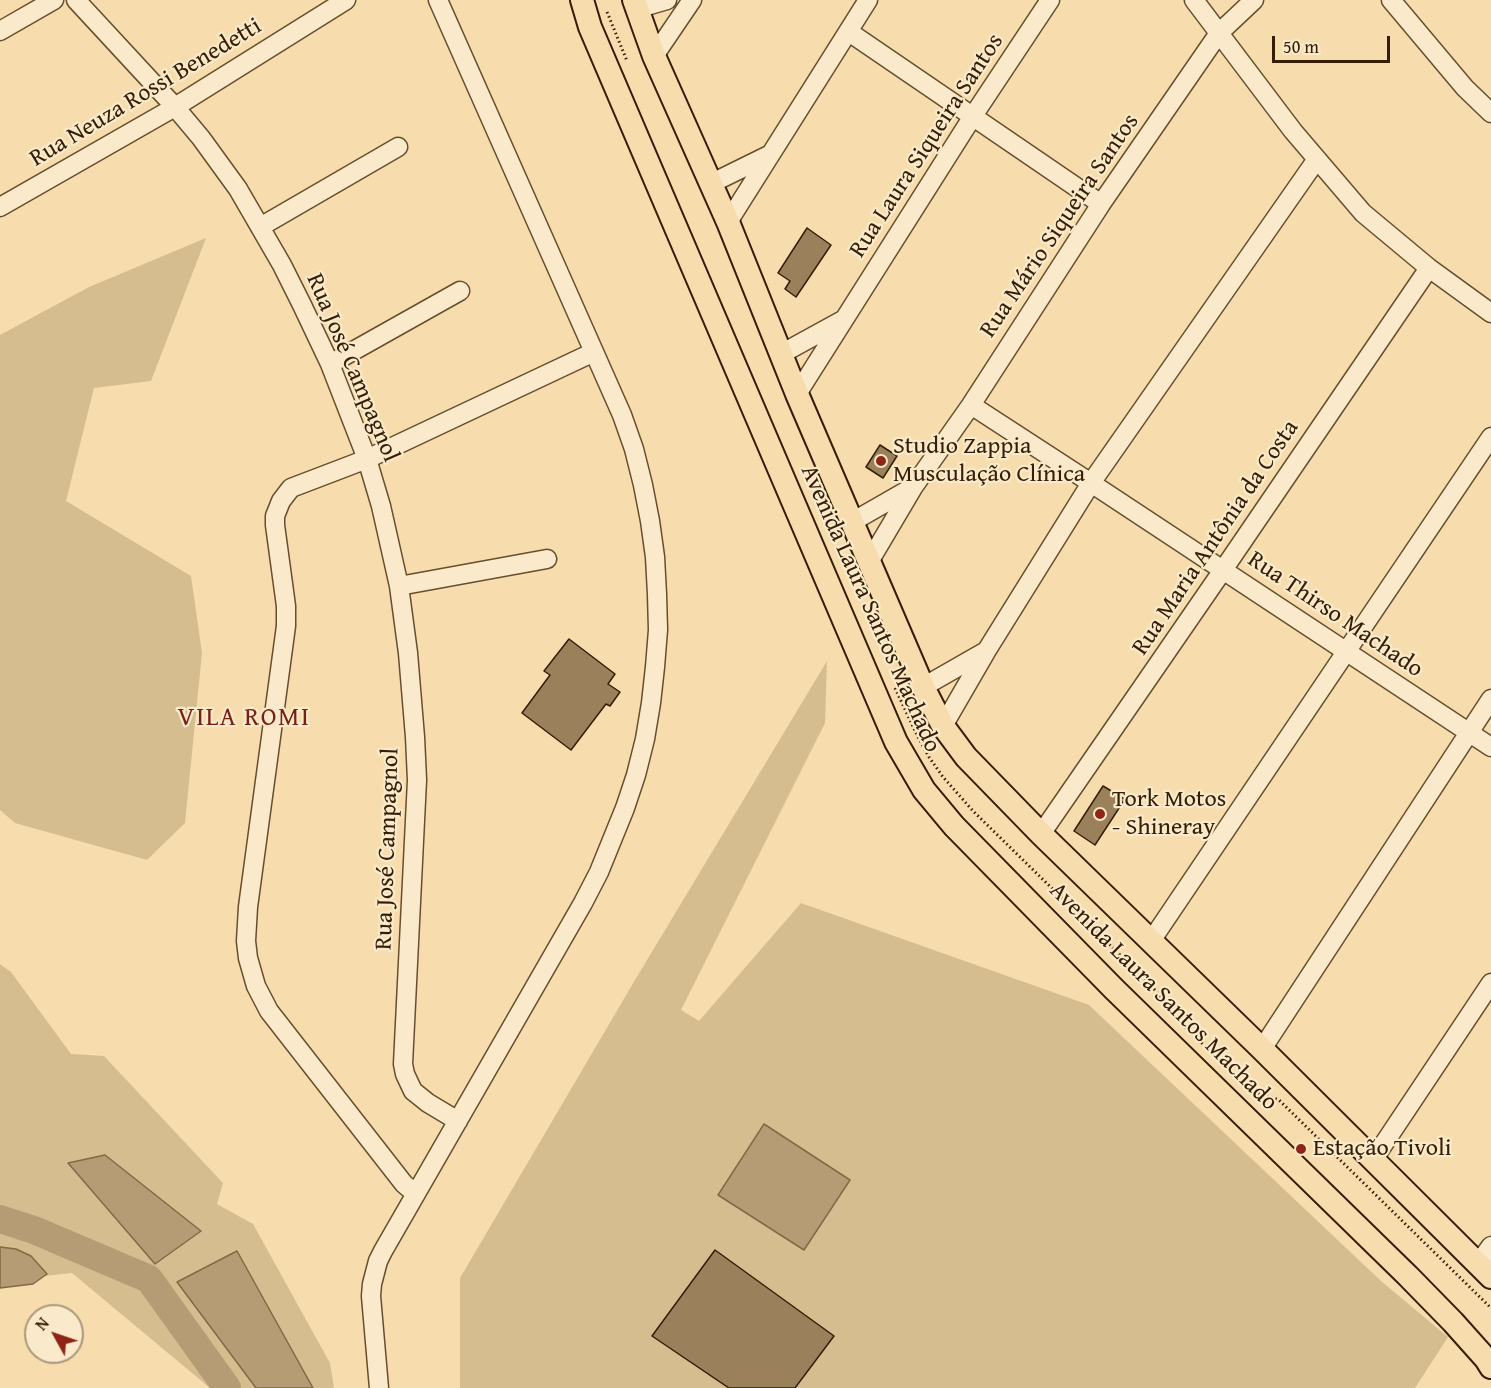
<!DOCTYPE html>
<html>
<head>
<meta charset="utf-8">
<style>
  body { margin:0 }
  #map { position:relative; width:1491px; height:1388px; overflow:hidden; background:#f7ddad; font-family:"Gentium Book Plus",serif }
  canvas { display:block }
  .north { position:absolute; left:24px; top:1304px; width:60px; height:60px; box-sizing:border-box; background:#fae9ca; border:2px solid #ab987b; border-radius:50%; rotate:310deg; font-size:16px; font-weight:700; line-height:24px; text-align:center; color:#351e04 }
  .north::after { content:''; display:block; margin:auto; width:21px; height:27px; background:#8f2418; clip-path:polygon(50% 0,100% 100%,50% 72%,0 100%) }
  .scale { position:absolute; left:1272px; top:36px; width:118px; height:27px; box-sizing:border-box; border:3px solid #351e04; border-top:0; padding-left:8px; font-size:18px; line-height:21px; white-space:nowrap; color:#351e04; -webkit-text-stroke:4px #fae9ca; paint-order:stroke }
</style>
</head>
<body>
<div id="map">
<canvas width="1491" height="1388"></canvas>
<div class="north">N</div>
<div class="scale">50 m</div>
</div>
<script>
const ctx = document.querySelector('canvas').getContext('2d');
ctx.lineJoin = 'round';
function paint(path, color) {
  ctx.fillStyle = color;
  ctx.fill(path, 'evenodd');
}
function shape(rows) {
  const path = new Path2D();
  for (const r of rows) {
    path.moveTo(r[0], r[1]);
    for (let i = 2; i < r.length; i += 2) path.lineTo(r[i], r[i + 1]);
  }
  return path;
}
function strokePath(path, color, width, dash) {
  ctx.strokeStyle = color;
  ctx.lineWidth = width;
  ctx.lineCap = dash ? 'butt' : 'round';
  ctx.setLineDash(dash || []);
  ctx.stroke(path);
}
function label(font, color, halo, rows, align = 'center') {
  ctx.font = font + ' "Gentium Book Plus",serif';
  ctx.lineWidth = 4.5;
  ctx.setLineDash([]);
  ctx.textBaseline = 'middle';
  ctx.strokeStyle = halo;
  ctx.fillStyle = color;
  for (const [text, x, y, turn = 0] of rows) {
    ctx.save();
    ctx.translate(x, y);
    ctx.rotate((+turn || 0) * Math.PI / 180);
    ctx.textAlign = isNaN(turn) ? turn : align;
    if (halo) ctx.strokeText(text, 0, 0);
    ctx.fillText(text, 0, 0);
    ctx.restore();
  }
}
const green = shape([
  [206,238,151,381,94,388,66,501,191,576,202,653,185,823,147,860,15,823,0,810,0,335,89,287],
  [827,661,825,723,681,1010,699,1021,801,903,1089,1005,1381,1281,1448,1337,1415,1388,460,1388,460,1278,635,980],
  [0,964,11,972,71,1054,104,1056,223,1183,217,1204,253,1224,330,1363,334,1388,210,1388,72,1273,0,1281]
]);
const water = shape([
  [764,1124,850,1180,804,1250,718,1195,764,1124],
  [105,1155,201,1231,155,1264,68,1163,105,1155],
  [0,1247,16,1249,31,1256,47,1274,33,1284,0,1288,0,1247],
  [237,1251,313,1388,256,1388,177,1282,237,1251]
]);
const river = shape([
  [0,1219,34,1230,149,1279,227,1388]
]);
const building = shape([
  [807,228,831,245,796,297,785,289,790,281,778,273,807,228],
  [880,445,897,456,883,478,866,467,880,445],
  [569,639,615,674,608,684,620,692,610,706,606,704,571,750,522,713,550,675,544,671,569,639],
  [1103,786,1125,799,1095,845,1074,831,1103,786],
  [715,1250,834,1336,795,1388,729,1388,652,1336,715,1250]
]);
const path = shape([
  [607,12,627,61],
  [895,688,917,735,929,757,943,777,973,811,1119,954,1156,991,1174,1016,1250,1090,1279,1100,1491,1308]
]);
const minor = shape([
  [76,0,175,107,201,138,238,189,282,265,302,305,330,364,367,459,381,506,399,586,408,653,415,737,417,780,403,1064,405,1074,413,1091,428,1103,458,1121],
  [1194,0,1293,131,1363,213,1429,268,1491,313],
  [1391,0,1465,88,1491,113],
  [636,9,667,0],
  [0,31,54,0],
  [849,32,1101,204],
  [654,56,692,0],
  [710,184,769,155],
  [0,207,175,107,346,0],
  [728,222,868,0],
  [260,227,398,147],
  [781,354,843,320],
  [330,364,460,291],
  [797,394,973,116,1050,0],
  [971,405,1091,483,1491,747],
  [852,522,913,487],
  [869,562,914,486,971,405,1101,204,1219,33,1254,0],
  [399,586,547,559],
  [923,687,986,651],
  [943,726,987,650,1091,483,1317,159],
  [1041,834,1223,570,1429,268],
  [1151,941,1491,437],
  [1262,1049,1491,699],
  [1373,1160,1491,983],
  [416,1194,404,1184,269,1011,256,986,248,958,246,941,248,907,286,626,286,606,275,525,275,516,281,501,291,488,367,459,594,352],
  [1478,1264,1491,1246],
  [379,1388,371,1296,372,1284,378,1261,383,1251,583,903,599,872,625,808,636,775,645,739,651,703,655,667,658,630,657,594,655,557,650,521,643,485,634,449,622,415,438,0]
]);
const major = shape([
  [582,0,590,27,896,742,924,790,954,826,1114,989,1408,1276,1453,1322,1486,1359,1491,1367],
  [634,0,654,56,728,222,797,394,923,687,943,726,966,757,1041,834,1262,1049,1491,1277]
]);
const markers = [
  [881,461,6,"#8f2418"],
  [1100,814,6,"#8f2418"],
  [1301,1149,6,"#8f2418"]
];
const streetNames = [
  ["Rua Neuza Rossi Benedetti",146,93,-31],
  ["Rua Laura Siqueira Santos",927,146,-57],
  ["Rua Mário Siqueira Santos",1060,226,-56],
  ["Rua José Campagnol",352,368,67],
  ["Rua Maria Antônia da Costa",1216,538,-56],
  ["Avenida Laura Santos Machado",870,609,66],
  ["Rua Thirso Machado",1335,615,34],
  ["Rua José Campagnol",388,849,-88],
  ["Avenida Laura Santos Machado",1163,997,45]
];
const poiNames = [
  ["Studio Zappia",893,447],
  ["Musculação Clínica",893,475],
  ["Tork Motos",1112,800],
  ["- Shineray",1112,828],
  ["Estação Tivoli",1313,1149]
];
const neighbourhoodNames = [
  ["VILA ROMI",244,718]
];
paint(green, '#d6bd90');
paint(water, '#b59c74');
strokePath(water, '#826a47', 1.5);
strokePath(river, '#b59c74', 28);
paint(building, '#9a815c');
strokePath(building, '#351e04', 1.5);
strokePath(minor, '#664e2e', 21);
strokePath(major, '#351e04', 26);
strokePath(path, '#351e04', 3, [1.5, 3]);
strokePath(minor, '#fae9ca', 18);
strokePath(major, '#f7ddad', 22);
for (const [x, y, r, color] of markers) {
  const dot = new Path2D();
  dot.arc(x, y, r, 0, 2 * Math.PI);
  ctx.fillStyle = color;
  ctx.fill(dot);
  strokePath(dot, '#fae9ca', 2);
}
label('24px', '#351e04', '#fae9ca', streetNames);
label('24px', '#351e04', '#fae9ca', poiNames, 'left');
ctx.letterSpacing = '1.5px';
label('26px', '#7a1f14', '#fae9ca', neighbourhoodNames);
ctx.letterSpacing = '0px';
</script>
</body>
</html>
